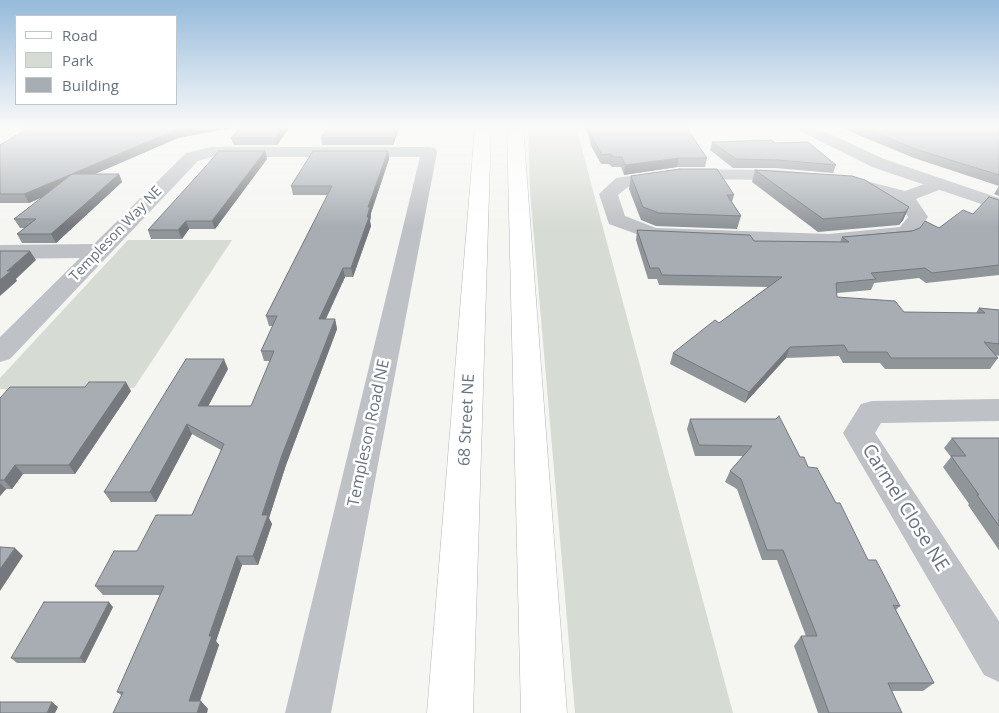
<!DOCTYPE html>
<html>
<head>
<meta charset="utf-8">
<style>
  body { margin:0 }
  #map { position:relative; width:999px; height:713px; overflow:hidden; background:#f5f5f2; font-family:"Open Sans",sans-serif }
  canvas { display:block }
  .legend { position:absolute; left:15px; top:15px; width:162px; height:90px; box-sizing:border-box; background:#fff; border:1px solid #c2c7cc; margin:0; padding:6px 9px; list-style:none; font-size:15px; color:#677380 }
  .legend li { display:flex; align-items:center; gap:10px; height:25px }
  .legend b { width:25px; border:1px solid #c2c7cc }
</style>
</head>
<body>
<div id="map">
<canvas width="999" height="713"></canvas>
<ul class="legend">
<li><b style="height:6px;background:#fff"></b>Road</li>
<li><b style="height:14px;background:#d6dbd3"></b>Park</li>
<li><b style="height:14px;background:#a7adb3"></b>Building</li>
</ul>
</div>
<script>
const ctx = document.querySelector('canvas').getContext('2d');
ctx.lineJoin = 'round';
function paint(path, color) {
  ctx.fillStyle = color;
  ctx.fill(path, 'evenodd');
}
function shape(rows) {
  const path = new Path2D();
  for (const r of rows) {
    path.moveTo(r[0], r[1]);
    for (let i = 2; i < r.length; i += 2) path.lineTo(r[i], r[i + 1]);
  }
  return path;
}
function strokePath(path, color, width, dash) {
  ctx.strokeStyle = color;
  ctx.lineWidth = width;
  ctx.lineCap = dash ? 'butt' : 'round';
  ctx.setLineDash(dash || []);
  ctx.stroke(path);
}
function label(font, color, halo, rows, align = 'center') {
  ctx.font = font + ' "Open Sans",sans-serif';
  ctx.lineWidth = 5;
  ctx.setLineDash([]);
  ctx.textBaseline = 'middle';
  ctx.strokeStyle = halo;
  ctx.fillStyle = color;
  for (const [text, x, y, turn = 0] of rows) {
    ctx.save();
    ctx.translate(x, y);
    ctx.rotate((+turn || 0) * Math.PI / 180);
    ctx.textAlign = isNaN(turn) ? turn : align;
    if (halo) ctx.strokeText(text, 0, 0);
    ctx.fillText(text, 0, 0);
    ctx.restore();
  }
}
const green = shape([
  [528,127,576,127,733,713,575,713,530,191],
  [128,240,232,240,134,388,0,389,0,378]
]);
const minor = shape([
  [211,147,429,147,435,148,437,152,331,713,285,713,420,157,211,157,198,161,10,359,0,362,0,337,80,258,0,259,0,245,94,244,186,153,211,147],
  [677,169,775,170,847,176,905,191,938,179,944,180,947,184,944,188,916,199,928,217,913,237,906,239,829,246,653,240,609,224,599,194,616,178,677,169],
  [677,179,775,180,847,186,898,201,908,217,900,227,829,234,656,228,625,216,618,195,628,187,677,179],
  [999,399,999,421,881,423,875,433,999,621,999,682,984,675,843,433,861,404,872,401,999,399]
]);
const tertiary = shape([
  [795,127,815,127,884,159,999,198,999,210,872,167,798,130,795,127]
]);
const secondary = shape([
  [475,127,491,127,473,713,427,713,475,127],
  [507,127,523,127,567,713,521,713,507,127]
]);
const wall = shape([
  [30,127,236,127,178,138,95,174,119,174,122,182,56,243,22,243,17,234,25,228,20,228,14,219,43,197,29,203,0,203,0,145],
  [290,127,277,145,234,145,231,138],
  [328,127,400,127,393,145,322,145,321,138],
  [586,127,686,127,707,158,705,167,677,167,624,175,621,167,612,167,609,164,601,164,591,146],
  [842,127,999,127,999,186,914,158,856,134],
  [712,142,775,143,836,165,833,173,775,168,733,168,710,150],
  [265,151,267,159,215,229,189,229,182,239,151,239,148,230],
  [388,151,389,159,371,213,371,216,370,221,371,226,353,277,345,277,326,319,335,319,337,329,286,465,269,518,272,524,258,565,242,565,216,641,219,645,200,701,208,709,121,695,117,692,160,595,103,595,95,586,137,551,192,515,221,450,192,434,156,502,111,502,104,492,228,369,208,406,251,406,270,361,264,361,261,351,273,326,269,326,266,316,328,195,293,195,291,186],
  [755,170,909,207,903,220,899,225,818,232,752,182],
  [631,176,734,195,732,202,741,216,737,229,656,226,641,220,629,189],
  [999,186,999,196,994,194],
  [999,200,999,275,926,283,919,278,874,283,871,290,837,293,837,297,904,312,976,313,979,308,999,310,999,356,996,355,998,358,990,369,885,369,880,363,843,363,839,356,786,358,745,403,670,364,673,353,719,323,768,287,659,285,657,279,648,279,636,240,637,230,754,241,840,242,842,237,939,228,973,214],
  [131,391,75,474,23,474,12,489,6,489,0,496,0,398],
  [690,419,800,457,808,467,836,503,868,560,900,606,896,610,934,683,923,691,892,691,902,713,818,713,794,646,801,636,806,636,777,560,762,560,737,489,725,482,730,471,743,456,695,456,687,429],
  [952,438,999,438,999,550,968,505,969,504,943,467,951,457,944,448],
  [113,607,85,663,17,663,11,658]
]);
const shadedWall = shape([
  [194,127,236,127,178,138,76,182,72,174,175,130],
  [283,127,290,127,277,145,275,138],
  [397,127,400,127,393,145,393,138],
  [265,151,267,159,215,229,212,221],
  [388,151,389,159,371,213,371,216,370,221,371,226,353,277,351,268,367,217,368,207],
  [679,158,677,167,624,175,625,165],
  [72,174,76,182,29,203,24,194],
  [119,174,122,182,56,243,51,234],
  [909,207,903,220,899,225,905,212],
  [186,221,189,229,182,239,178,230],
  [30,251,36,260,16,279,17,281,0,296,0,280,7,271],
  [343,268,345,277,321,329,319,319],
  [335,319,337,329,286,465,269,518,272,524,258,565,253,556,262,515,282,455],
  [790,347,786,358,745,403,749,392],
  [224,359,228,369,203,416,198,406],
  [126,382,131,391,75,474,69,465],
  [187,424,192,434,156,502,150,492],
  [15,465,23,474,12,489,4,480],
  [0,483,6,489,0,496],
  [15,548,23,556,0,591,0,569],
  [237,556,242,565,216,641,219,645,197,709,189,701,209,636],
  [109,602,113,607,85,663,80,658],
  [201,701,208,709,207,713,197,713],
  [52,702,58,707,55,713,47,713]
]);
const building = shape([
  [30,127,194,127,175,130,72,174,119,174,51,234,17,234,36,219,14,219,72,174,24,194,0,194,0,145,30,127],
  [241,127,283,127,275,138,231,138,241,127],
  [328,127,397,127,393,138,321,138,328,127],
  [589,127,686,127,707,158,679,158,625,165,622,157,613,157,611,154,602,155,592,137,589,127],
  [861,127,999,127,999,175,918,150,861,127],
  [772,140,775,143,808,142,836,165,778,160,736,159,712,142,772,140],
  [219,151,265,151,212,221,186,221,178,230,148,230,206,166,219,151],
  [313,151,388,151,368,207,370,207,367,217,369,217,351,268,343,268,319,319,335,319,282,455,262,515,268,515,253,556,237,556,209,636,212,636,189,701,201,701,197,713,113,713,123,692,117,692,164,586,95,586,114,551,137,551,156,515,192,515,224,444,187,424,150,492,104,492,186,359,224,359,198,406,251,406,274,351,261,351,277,316,266,316,332,186,291,186,313,151],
  [680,169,717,169,734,195,727,195,741,216,659,213,643,207,631,176,680,169],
  [755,170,852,176,865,180,909,207,905,212,823,219,755,170],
  [989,197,999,200,999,265,932,273,925,268,871,273,876,279,836,283,837,297,895,301,904,312,985,313,979,308,999,310,999,344,984,342,998,358,891,358,887,352,848,352,844,345,790,347,749,392,673,353,715,320,719,323,782,277,662,275,659,268,650,268,637,230,750,235,754,241,849,242,842,237,912,231,920,228,925,221,939,228,963,210,973,214,989,197],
  [0,251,30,251,7,271,11,271,0,280,0,251],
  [89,382,126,382,69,465,15,465,4,480,0,480,0,398,10,387,85,387,89,382],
  [779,416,800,457,804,457,808,467,817,468,836,503,840,503,868,560,876,560,900,606,893,605,934,683,888,683,902,713,829,713,801,636,817,636,783,550,767,550,741,479,730,471,752,446,699,445,690,419,776,419,779,416],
  [952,438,999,438,999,526,977,495,979,495,951,456,966,456,952,438],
  [0,547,15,548,0,569,0,547],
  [44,602,109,602,80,658,11,658,44,602],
  [0,702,52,702,47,713,0,713,0,702]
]);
const farStreetnames = [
  ["Templeson Way NE",116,234,-46]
];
const streetNames = [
  ["68 Street NE",467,420,-87],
  ["Templeson Road NE",369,433,-78]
];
const nearStreetnames = [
  ["Carmel Close NE",905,508,58]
];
paint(green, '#d6dbd3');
strokePath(secondary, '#b3b7bb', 1);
paint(minor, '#bec1c5');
paint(tertiary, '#bec1c5');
paint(secondary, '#fff');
paint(wall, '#90959a');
paint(shadedWall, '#75797d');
paint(building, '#a7adb3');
strokePath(building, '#75797d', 1);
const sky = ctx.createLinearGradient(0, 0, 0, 227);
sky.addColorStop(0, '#95badb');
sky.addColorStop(0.56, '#fafaf9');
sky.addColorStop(1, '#fafaf900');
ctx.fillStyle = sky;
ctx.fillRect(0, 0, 999, 227);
label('14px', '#677380', '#fff', farStreetnames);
label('16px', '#677380', '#fff', streetNames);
label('19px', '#677380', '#fff', nearStreetnames);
</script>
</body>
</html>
